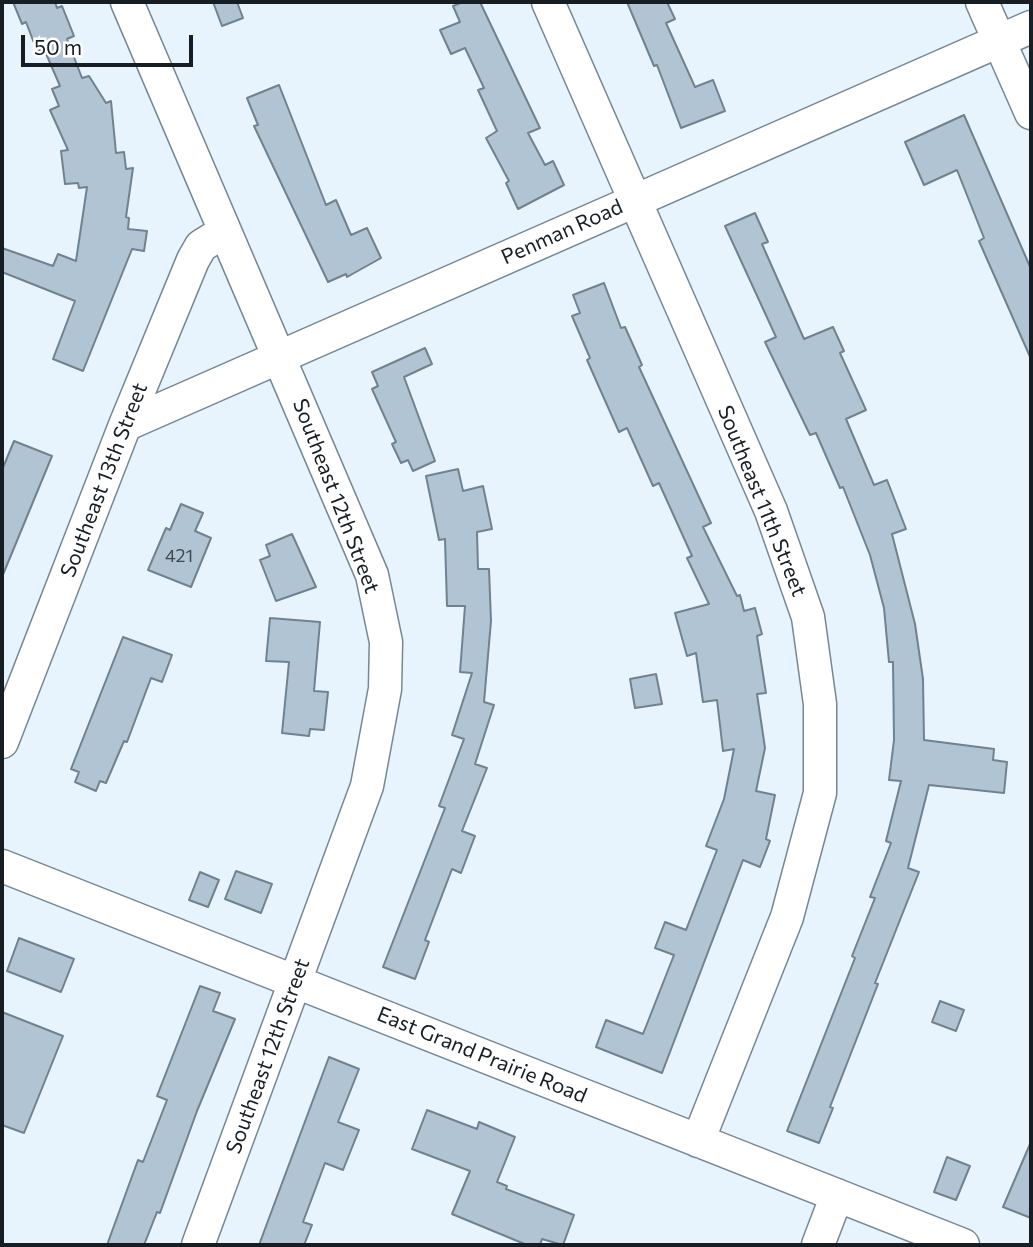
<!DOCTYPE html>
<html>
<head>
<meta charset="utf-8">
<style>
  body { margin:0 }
  #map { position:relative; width:1033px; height:1247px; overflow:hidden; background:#e8f4fd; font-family:Commissioner,sans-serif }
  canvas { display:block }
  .frame { position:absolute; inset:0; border:4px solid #171e23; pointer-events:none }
  .scale { position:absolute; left:21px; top:35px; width:172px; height:32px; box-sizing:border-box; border:4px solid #171e23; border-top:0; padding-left:9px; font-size:21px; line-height:24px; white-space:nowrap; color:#171e23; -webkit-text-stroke:5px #fff; paint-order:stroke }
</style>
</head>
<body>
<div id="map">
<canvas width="1033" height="1247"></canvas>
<div class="frame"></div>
<div class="scale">50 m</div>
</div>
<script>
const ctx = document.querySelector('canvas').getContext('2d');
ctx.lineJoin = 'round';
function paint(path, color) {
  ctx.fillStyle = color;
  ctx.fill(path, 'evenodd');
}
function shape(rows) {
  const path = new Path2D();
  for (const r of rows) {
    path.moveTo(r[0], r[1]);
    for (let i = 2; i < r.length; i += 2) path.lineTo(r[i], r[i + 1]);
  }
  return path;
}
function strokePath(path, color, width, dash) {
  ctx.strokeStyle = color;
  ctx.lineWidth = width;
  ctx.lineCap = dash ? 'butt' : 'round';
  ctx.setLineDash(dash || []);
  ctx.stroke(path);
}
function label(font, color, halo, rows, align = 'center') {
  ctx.font = font + ' Commissioner,sans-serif';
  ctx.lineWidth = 6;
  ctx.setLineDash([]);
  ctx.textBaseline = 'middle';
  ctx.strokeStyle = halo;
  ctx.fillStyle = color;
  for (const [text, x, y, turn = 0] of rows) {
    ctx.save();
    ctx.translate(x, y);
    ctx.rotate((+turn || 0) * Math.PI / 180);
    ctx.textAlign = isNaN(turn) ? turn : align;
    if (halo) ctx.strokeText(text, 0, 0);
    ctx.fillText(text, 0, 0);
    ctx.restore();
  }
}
const building = shape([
  [13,2,55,2,57,8,62,6,74,36,67,39,82,78,89,76,106,103,111,101,116,153,124,152,126,169,133,168,126,217,129,218,128,229,147,231,144,251,132,249,83,371,53,359,75,301,2,272,2,248,53,266,58,254,76,261,87,187,79,188,78,183,65,184,61,151,68,150,50,110,59,106,52,89,60,86,44,49,37,51,26,22,22,24,13,2],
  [213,2,237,2,243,18,222,26,213,2],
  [463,2,480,2,540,128,528,133,545,165,553,161,564,185,518,209,506,183,509,181,486,138,497,131,478,90,484,88,465,48,451,54,440,30,460,22,453,6,463,2],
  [627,2,667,2,675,19,666,23,695,87,713,80,725,111,681,128,657,65,654,66,627,2],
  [279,85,326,205,336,200,351,235,367,228,381,258,347,277,346,274,328,282,254,126,258,125,247,98,279,85],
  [964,115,1031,269,1031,359,979,241,984,238,957,170,924,185,905,142,964,115],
  [755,213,768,242,762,244,804,339,833,327,844,351,840,353,866,410,846,419,874,485,887,480,906,529,892,534,915,624,923,679,924,740,994,749,993,760,1007,762,1004,793,929,785,908,868,919,872,875,983,878,984,830,1107,833,1108,819,1143,787,1131,855,958,852,956,875,898,870,897,891,843,886,841,901,781,889,780,894,740,893,662,889,662,884,608,870,555,843,487,840,488,816,433,810,435,765,342,776,337,725,226,755,213],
  [604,283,621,328,625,327,642,365,639,367,711,523,703,527,737,596,740,595,744,611,755,608,762,634,757,636,766,693,757,694,765,748,756,791,775,795,766,839,770,841,760,867,743,860,662,1073,596,1047,606,1020,643,1034,674,955,655,948,665,922,686,930,717,850,706,846,724,799,734,749,723,751,717,700,703,702,696,653,687,656,675,613,709,604,687,558,692,556,659,483,653,486,627,428,619,432,587,360,590,358,572,316,580,313,573,295,604,283],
  [425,348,432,364,404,377,435,461,413,471,408,460,401,463,392,444,396,442,372,389,378,386,372,372,425,348],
  [14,441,52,456,2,577,2,470,14,441],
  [458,469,463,491,483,486,492,529,477,532,478,569,489,569,491,621,484,702,494,705,475,764,487,768,462,831,475,836,461,873,452,869,425,940,429,942,415,979,383,967,445,808,439,806,464,739,452,735,472,673,460,672,465,606,447,606,445,539,439,540,426,476,458,469],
  [181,504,203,513,195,531,211,538,191,587,148,570,166,528,170,530,181,504],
  [292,534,316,587,276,601,260,560,270,556,266,545,292,534],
  [270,618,320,622,314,691,328,692,324,730,310,729,309,736,282,733,289,662,266,661,270,618],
  [123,637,172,655,162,682,151,678,127,742,124,741,106,783,100,781,96,791,75,782,79,772,71,769,123,637],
  [656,674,662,704,635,708,630,679,656,674],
  [236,871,272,884,261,913,225,899,236,871],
  [200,872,219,880,208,907,189,900,200,872],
  [19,938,74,959,61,992,7,971,19,938],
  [200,986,220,993,213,1011,235,1019,197,1111,160,1213,157,1212,144,1245,107,1245,138,1160,143,1162,167,1100,157,1096,200,986],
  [940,1001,964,1010,956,1031,932,1022,940,1001],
  [2,1012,63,1036,24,1133,2,1125,2,1012],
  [329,1057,359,1069,338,1122,359,1130,343,1170,325,1163,303,1222,312,1225,304,1245,259,1245,329,1057],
  [427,1110,477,1129,479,1122,515,1137,497,1182,507,1186,506,1189,574,1215,563,1245,542,1239,540,1245,527,1245,452,1214,470,1171,412,1149,427,1110],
  [1030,1144,1031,1144,1031,1218,1003,1207,1030,1144],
  [947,1157,970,1166,956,1200,934,1192,947,1157]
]);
const minor = shape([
  [127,2,372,575,386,642,385,689,367,786,198,1245],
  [548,2,771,511,808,617,820,704,820,793,787,917,698,1141],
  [982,2,1031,113],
  [125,425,1031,27],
  [2,742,125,425,193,260,201,246,225,231],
  [2,866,963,1245],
  [818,1245,837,1195]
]);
const numberNames = [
  ["421",179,556]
];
const streetNames = [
  ["Penman Road",562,232,-24],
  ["Southeast 13th Street",104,480,-69],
  ["Southeast 12th Street",336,496,69],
  ["Southeast 11th Street",762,501,68],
  ["East Grand Prairie Road",482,1055,22],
  ["Southeast 12th Street",268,1056,-70]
];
paint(building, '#b1c4d3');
strokePath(building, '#70828f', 2);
strokePath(minor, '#758795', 35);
strokePath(minor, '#fff', 32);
label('18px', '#3e484f', null, numberNames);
label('21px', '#171e23', '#fff', streetNames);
</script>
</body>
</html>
